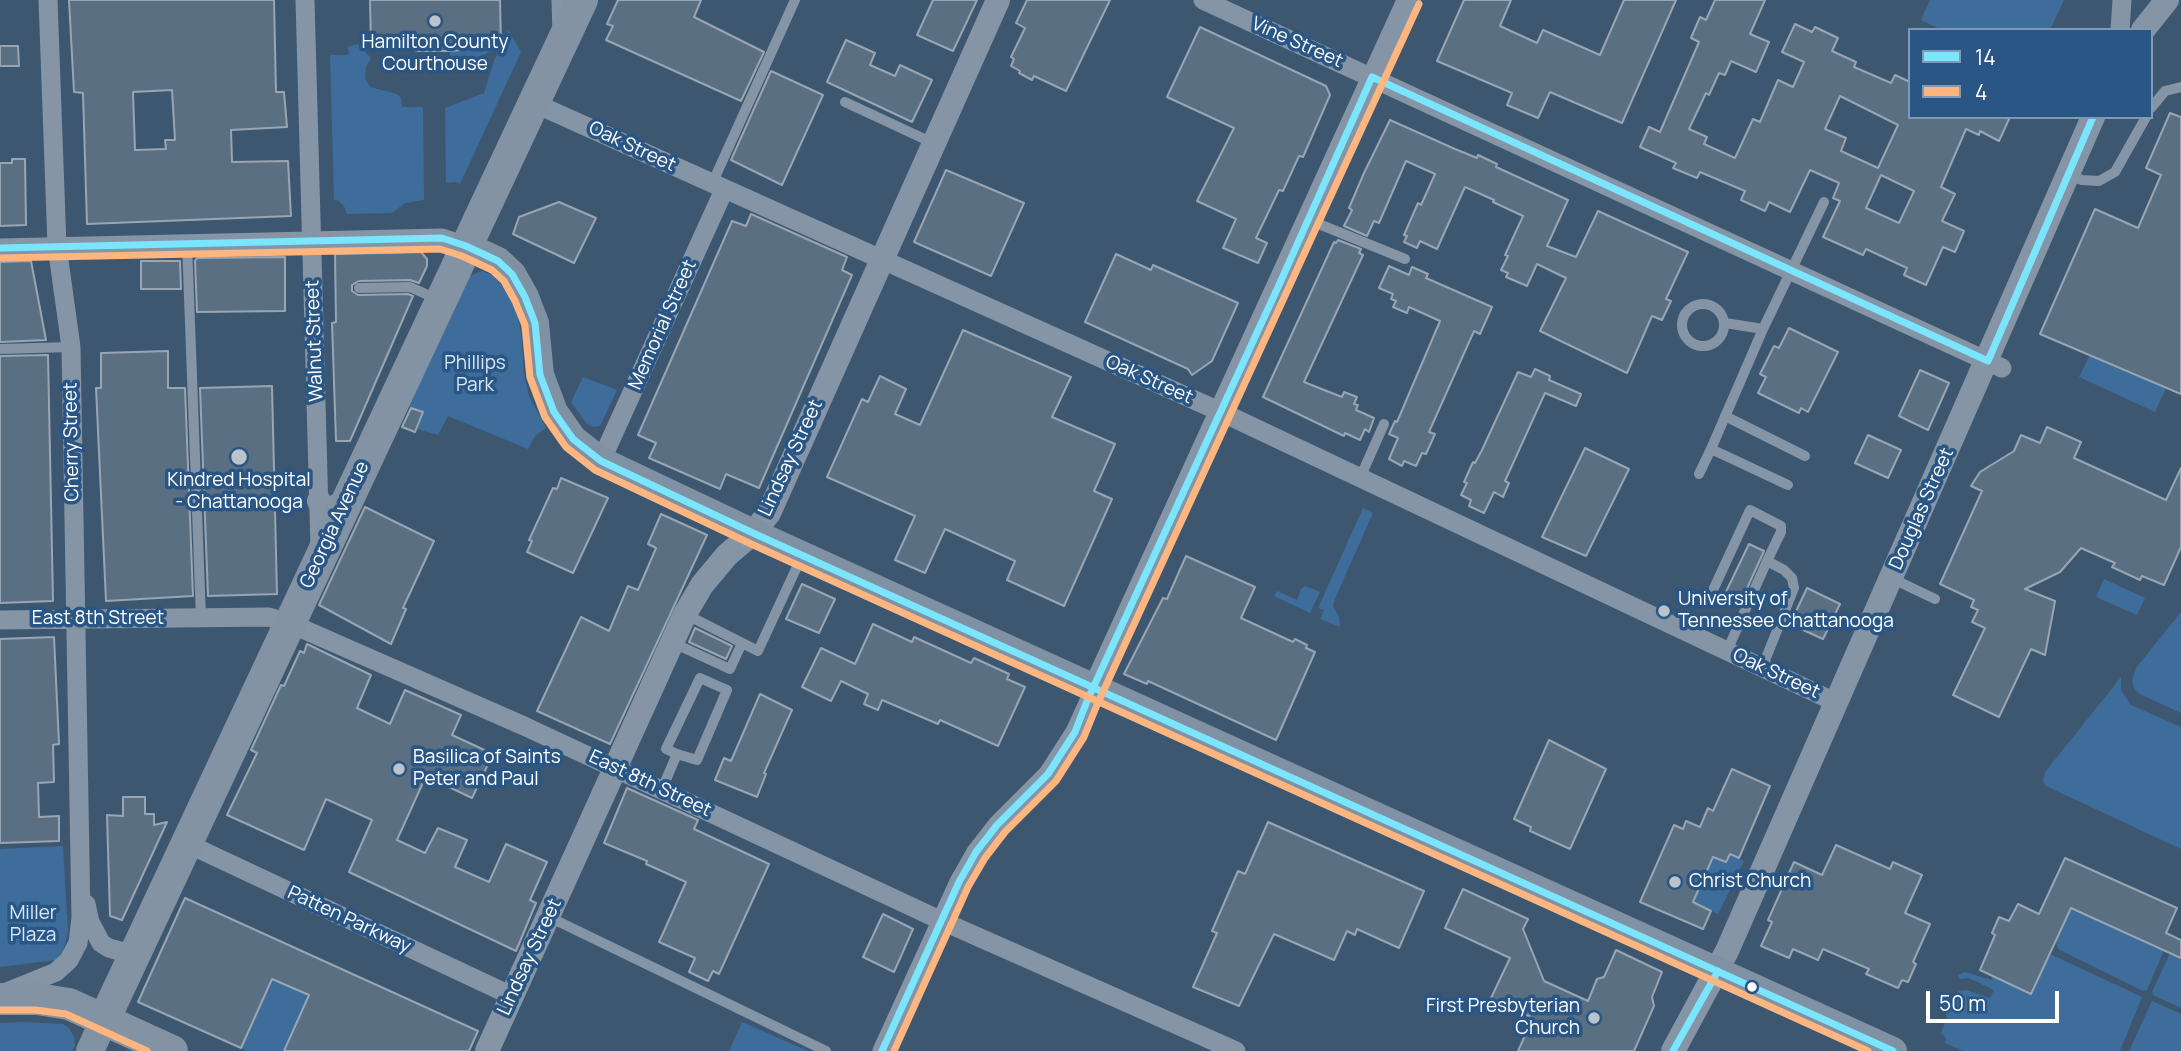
<!DOCTYPE html>
<html>
<head>
<meta charset="utf-8">
<style>
  body { margin:0 }
  #map { position:relative; width:2181px; height:1051px; overflow:hidden; background:#3e5770; font-family:Manrope,sans-serif }
  canvas { display:block }
  .legend { position:absolute; left:1908px; top:28px; width:245px; height:91px; box-sizing:border-box; background:#295685; border:2px solid #7f9ab6; margin:0; padding:9px 12px; list-style:none; font-size:21px; color:#fff }
  .legend li { display:flex; align-items:center; gap:14px; height:35px }
  .legend b { width:35px; border:2px solid #7f9ab6 }
  .scale { position:absolute; left:1926px; top:991px; width:133px; height:32px; box-sizing:border-box; border:4px solid #fff; border-top:0; padding-left:9px; font-size:21px; line-height:24px; white-space:nowrap; color:#fff; -webkit-text-stroke:5px #295685; paint-order:stroke }
</style>
</head>
<body>
<div id="map">
<canvas width="2181" height="1051"></canvas>
<ul class="legend">
<li><b style="height:9px;background:#7ae5fd"></b>14</li>
<li><b style="height:9px;background:#ffb580"></b>4</li>
</ul>
<div class="scale">50 m</div>
</div>
<script>
const ctx = document.querySelector('canvas').getContext('2d');
ctx.lineJoin = 'round';
function paint(path, color) {
  ctx.fillStyle = color;
  ctx.fill(path, 'evenodd');
}
function shape(rows) {
  const path = new Path2D();
  for (const r of rows) {
    if (r.length === 3) {
      path.moveTo(r[0] + r[2], r[1]);
      path.arc(r[0], r[1], r[2], 0, 2 * Math.PI);
      continue;
    }
    path.moveTo(r[0], r[1]);
    for (let i = 2; i < r.length; i += 2) path.lineTo(r[i], r[i + 1]);
  }
  return path;
}
function strokePath(path, color, width, dash) {
  ctx.strokeStyle = color;
  ctx.lineWidth = width;
  ctx.lineCap = dash ? 'butt' : 'round';
  ctx.setLineDash(dash || []);
  ctx.stroke(path);
}
function label(font, color, halo, rows, align = 'center') {
  ctx.font = font + ' Manrope,sans-serif';
  ctx.lineWidth = 7;
  ctx.setLineDash([]);
  ctx.textBaseline = 'middle';
  ctx.strokeStyle = halo;
  ctx.fillStyle = color;
  for (const [text, x, y, turn = 0] of rows) {
    ctx.save();
    ctx.translate(x, y);
    ctx.rotate((+turn || 0) * Math.PI / 180);
    ctx.textAlign = isNaN(turn) ? turn : align;
    if (halo) ctx.strokeText(text, 0, 0);
    ctx.fillText(text, 0, 0);
    ctx.restore();
  }
}
const green = shape([
  [1930,0,2064,0,2050,30,1942,30,1921,20],
  [508,30,521,52,460,184,456,182,446,183,445,108,484,93,495,58,505,45],
  [358,44,371,58,366,67,365,78,370,87,397,94,401,98,402,107,423,107,424,200,405,203,392,213,347,214,344,206,338,200,334,200,330,55,346,55,350,53,347,47],
  [473,50,492,51,456,67,448,66,443,59,450,59,450,51],
  [482,271,495,276,507,292,517,314,521,333,524,374,529,396,546,428,535,436,528,449,448,416,438,435,417,429,423,413,408,406,469,276],
  [2090,355,2166,388,2155,412,2079,377],
  [583,377,617,390,600,426,594,427,587,424,571,402],
  [1363,508,1373,513,1334,601,1333,606,1339,617,1340,627,1320,619,1324,610,1318,608],
  [2104,579,2145,598,2137,615,2096,597],
  [1305,586,1320,592,1310,613,1274,596,1277,591,1297,600,1301,589],
  [2181,612,2181,713,2140,694,2135,690,2132,681,2136,668],
  [2121,677,2121,690,2131,705,2181,727,2181,849,2046,786,2043,781,2045,772],
  [63,846,68,932,63,952,56,960,0,967,0,849],
  [1730,855,1744,861,1718,914,1693,902,1713,857,1727,862],
  [2057,901,2164,950,2147,990,2143,991,2058,949,2056,941,2063,925,2048,918],
  [2170,953,2181,958,2181,1008,2153,995,2152,992],
  [2050,954,2142,997,2120,1051,1963,1051,1945,1043,1946,1038,1941,1033,1947,1018,1944,1005,1955,1001,1959,991,1966,990,1990,998,1994,990,1969,978,1960,979,1958,975,1965,972,1991,980,1993,976,2031,993],
  [272,979,309,995,284,1051,247,1051,241,1048],
  [2152,1001,2181,1014,2181,1051,2129,1051],
  [24,1022,63,1024,69,1028,74,1037,75,1046,72,1051,0,1051,0,1023],
  [742,1022,808,1051,729,1051]
]);
const building = shape([
  [69,0,274,0,276,92,284,92,287,127,231,130,232,162,288,161,291,216,87,224,83,93,74,92,69,0],
  [172,90,175,140,165,140,166,149,135,150,133,92,172,90],
  [370,0,500,0,501,43,460,44,460,50,450,51,416,51,416,45,371,46,370,0],
  [618,0,701,0,694,17,764,52,741,101,606,40,613,26,607,24,618,0],
  [933,0,977,0,953,51,917,35,933,0],
  [1027,0,1110,0,1066,91,1034,76,1032,80,1019,73,1020,71,1011,66,1014,59,1011,57,1025,28,1016,23,1027,0],
  [1464,0,1511,0,1500,26,1537,43,1543,30,1600,55,1624,0,1676,0,1622,123,1550,92,1538,118,1507,105,1512,93,1437,61,1464,0],
  [1715,0,1765,0,1750,34,1769,42,1756,72,1731,61,1725,75,1719,73,1709,95,1706,93,1689,129,1707,137,1704,144,1735,158,1753,119,1760,122,1778,80,1793,87,1804,62,1782,52,1795,24,1812,32,1815,27,1838,38,1832,51,1856,62,1854,67,1891,83,1895,75,1910,82,1910,117,2010,117,1999,141,1980,131,1979,135,1966,129,1941,187,1955,194,1942,221,1964,231,1955,252,1943,247,1926,285,1904,275,1907,268,1866,249,1863,255,1823,237,1840,201,1833,198,1839,183,1810,170,1790,212,1769,202,1765,211,1741,200,1745,191,1700,172,1697,178,1673,168,1676,163,1640,147,1649,127,1660,132,1699,42,1691,38,1700,17,1706,20,1715,0],
  [1840,96,1898,125,1878,168,1841,151,1846,138,1825,129,1840,96],
  [1881,175,1914,191,1899,223,1866,208,1881,175],
  [1200,27,1326,86,1330,95,1303,157,1299,156,1283,191,1279,190,1256,238,1267,243,1258,263,1223,248,1236,219,1197,201,1234,128,1167,97,1200,27],
  [846,40,875,53,870,65,895,76,900,65,932,80,912,122,827,82,846,40],
  [0,46,18,46,19,66,0,66,0,46],
  [771,71,823,95,782,185,731,160,771,71],
  [2170,113,2181,117,2181,394,2040,334,2095,209,2138,228,2161,175,2146,168,2170,113],
  [1390,120,1455,149,1477,158,1478,155,1497,164,1496,167,1568,200,1547,246,1576,257,1598,211,1688,252,1666,299,1671,301,1662,320,1652,316,1627,373,1540,331,1566,278,1537,264,1527,286,1506,277,1508,273,1501,270,1508,256,1505,255,1523,216,1493,202,1494,200,1465,187,1437,249,1420,241,1417,248,1404,242,1407,236,1404,235,1418,203,1421,205,1435,174,1406,161,1379,223,1374,221,1367,236,1344,226,1352,210,1349,208,1364,173,1390,120],
  [12,159,25,159,26,225,0,226,0,163,12,163,12,159],
  [946,170,1024,203,991,276,914,242,946,170],
  [559,202,596,218,574,263,513,234,519,217,559,202],
  [751,214,847,257,842,270,852,275,759,488,726,474,720,489,649,458,656,443,638,435,732,221,746,226,751,214],
  [1338,240,1361,249,1359,253,1363,255,1304,382,1342,397,1344,392,1357,397,1354,404,1358,405,1356,410,1374,418,1369,432,1365,429,1360,440,1345,433,1344,436,1263,397,1334,242,1336,243,1338,240],
  [421,252,427,259,427,266,419,283,410,280,359,281,352,285,352,291,358,295,408,294,413,296,350,441,336,441,332,323,336,322,335,254,421,252],
  [1116,254,1151,270,1153,265,1238,303,1212,361,1192,375,1188,369,1085,322,1116,254],
  [285,257,285,311,197,312,195,261,197,258,285,257],
  [31,261,46,340,0,342,0,262,31,261],
  [141,261,180,261,181,289,141,289,141,261],
  [1389,266,1409,275,1412,267,1428,274,1426,278,1492,307,1480,334,1474,331,1429,432,1435,434,1426,454,1422,453,1416,466,1404,461,1402,466,1389,459,1398,438,1389,434,1395,421,1397,422,1440,321,1409,307,1407,313,1393,307,1396,301,1391,299,1393,294,1379,288,1389,266],
  [1789,328,1838,352,1808,412,1801,408,1799,413,1758,393,1766,377,1760,374,1774,346,1779,348,1789,328],
  [963,330,1071,377,1052,417,1115,444,1094,491,1112,499,1064,606,1007,580,1015,561,945,529,925,573,895,560,915,516,827,477,862,399,868,402,880,376,906,389,895,414,920,425,963,330],
  [168,351,168,388,185,388,193,596,106,601,96,388,101,388,101,353,168,351],
  [48,355,53,601,0,603,0,356,48,355],
  [1535,369,1550,376,1549,380,1581,394,1576,406,1545,393,1505,481,1509,483,1503,497,1494,492,1484,513,1469,506,1471,500,1461,495,1467,483,1464,482,1473,462,1475,463,1482,450,1518,372,1531,377,1535,369],
  [1920,370,1949,383,1928,430,1899,416,1920,370],
  [272,386,277,594,208,596,200,388,272,386],
  [411,408,423,412,415,432,402,427,411,408],
  [2047,427,2081,442,2074,458,2166,500,2181,468,2181,547,2164,585,2142,576,2140,580,2112,567,2115,563,2081,548,2060,572,2025,589,2055,601,2045,655,2031,649,1999,717,1953,695,1985,628,1972,622,1978,610,1971,607,1974,600,1940,584,1982,491,1971,486,1980,472,2014,451,2021,435,2040,443,2047,427],
  [1868,435,1901,450,1888,478,1855,463,1868,435],
  [1585,448,1629,469,1586,556,1542,537,1585,448],
  [561,478,608,498,573,573,527,552,532,541,529,540,553,488,557,489,561,478],
  [365,507,434,541,403,608,406,609,391,644,319,605,365,507],
  [661,514,707,535,610,744,537,711,581,617,609,631,628,586,638,590,656,548,648,544,661,514],
  [1749,544,1764,551,1739,606,1723,598,1749,544],
  [1186,556,1255,587,1241,618,1293,642,1295,639,1307,645,1306,648,1315,652,1276,740,1148,681,1147,684,1124,674,1163,598,1167,599,1186,556],
  [802,584,835,599,819,633,786,619,802,584],
  [1807,588,1840,604,1823,639,1790,624,1807,588],
  [873,624,912,642,914,637,971,663,974,658,1009,674,1007,679,1025,687,998,746,940,720,938,724,882,700,878,710,864,704,868,694,841,681,831,701,802,687,821,648,855,664,873,624],
  [695,628,732,646,726,659,689,642,695,628],
  [54,637,59,744,53,745,54,782,38,783,39,817,59,816,59,841,0,843,0,639,54,637],
  [307,644,371,675,357,708,390,724,405,690,461,715,452,735,493,754,472,798,426,776,397,840,425,853,438,828,467,840,455,867,489,882,506,844,547,862,530,900,536,903,516,951,349,872,372,820,326,799,304,850,227,815,257,753,251,750,281,685,284,686,300,651,304,653,307,644],
  [760,694,792,710,764,773,766,774,757,797,715,780,724,758,731,761,760,694],
  [1549,740,1606,769,1570,849,1530,831,1531,827,1514,819,1549,740],
  [1732,769,1770,786,1739,858,1730,854,1726,862,1713,857,1693,902,1711,911,1703,929,1640,902,1674,825,1683,829,1686,821,1700,827,1708,808,1713,811,1732,769],
  [627,788,698,820,694,829,769,864,719,974,713,971,708,981,689,972,695,958,659,942,686,882,646,864,647,861,604,843,627,788],
  [123,797,145,797,145,814,154,814,154,825,167,822,122,920,110,916,107,815,123,816,123,797],
  [1268,822,1424,891,1399,948,1357,929,1355,935,1347,931,1334,960,1274,934,1239,1006,1193,987,1217,933,1212,931,1238,871,1245,874,1268,822],
  [1836,845,1890,869,1893,862,1922,875,1905,913,1930,924,1913,962,1916,964,1908,982,1902,980,1898,988,1866,974,1869,969,1823,949,1818,960,1793,949,1789,958,1761,946,1772,922,1768,920,1794,862,1822,875,1836,845],
  [2065,858,2177,908,2166,933,2181,940,2181,958,2071,908,2031,994,1980,970,1995,935,1992,933,1999,917,2009,921,2018,904,2039,914,2065,858],
  [1463,889,1528,919,1523,929,1544,981,1588,1001,1597,979,1604,977,1616,950,1662,972,1652,997,1654,1006,1634,1051,1518,1051,1533,1018,1491,998,1510,958,1445,928,1463,889],
  [185,898,478,1031,469,1051,284,1051,309,995,272,979,241,1048,138,1002,185,898],
  [883,914,913,929,894,972,863,957,883,914]
]);
const service = shape([
  [845,102,933,143],
  [2151,108,2165,91,2181,87],
  [2068,175,2082,180,2099,181,2115,172,2146,117],
  [712,184,795,0],
  [1309,220,1405,259],
  [187,243,201,618],
  [359,288,410,287,437,299],
  [1703,325,21],
  [1725,323,1763,329],
  [0,349,71,347],
  [1725,416,1805,456],
  [1699,474,1711,449],
  [1360,478,1384,424],
  [1788,485,1711,449,1763,329,1824,202],
  [1891,578,1935,599],
  [1714,588,1750,510,1781,526,1781,532,1767,561],
  [685,614,758,651,801,558],
  [671,642,730,669,742,643],
  [1727,651,1767,561,1784,570,1792,578,1794,588,1762,668],
  [662,789,677,754,666,749,700,678,727,690,697,760,677,754],
  [549,917,826,1051]
]);
const minor = shape([
  [305,0,320,548],
  [561,0,562,34],
  [1203,0,2002,368],
  [2120,30,2122,0],
  [534,103,1221,412,1835,702],
  [0,248,442,238,466,246],
  [601,461,724,190],
  [0,620,269,617,289,623,524,726,942,921,1236,1051],
  [186,843,512,996],
  [86,904,90,922,101,943,109,948,134,955],
  [4,993,56,972,69,960,78,943,81,918,71,347,57,246,48,0],
  [882,1051,959,882,976,852,997,825,1048,774,1075,732,1095,688]
]);
const tertiary = shape([
  [2143,30,2167,0],
  [319,501,322,507,331,510,348,498],
  [1095,688,1409,0],
  [487,1051,685,614,702,585,727,555,753,533,769,513,998,0],
  [1673,1051,1727,951,2093,117]
]);
const secondary = shape([
  [466,246,498,261,512,274,525,297,535,323,540,375,554,412,573,439,601,461,753,533,1893,1051],
  [90,1051,104,1020]
]);
const primary = shape([
  [0,999,37,999,69,1004,172,1051],
  [104,1020,582,0]
]);
const bus1 = shape([
  [0,248,442,238,466,246,498,261,512,274,525,297,535,323,540,375,554,412,573,439,601,461,753,533,1893,1051],
  [882,1051,959,882,976,852,997,825,1048,774,1075,732,1087,701,1279,285,1372,77,1988,361,2093,117],
  [1673,1051,1718,971]
]);
const bus2 = shape([
  [0,258,440,249,462,256,492,270,504,281,515,301,525,325,530,377,545,417,566,447,595,470,749,543,1868,1051],
  [0,1010,36,1010,66,1014,147,1051],
  [894,1051,968,887,985,858,1005,832,1056,781,1084,737,1097,705,1419,4]
]);
const markers = [
  [435,21,7,"#bbc4cd"],
  [239,457,9,"#bbc4cd"],
  [1664,611,7,"#bbc4cd"],
  [399,769,7,"#bbc4cd"],
  [1675,882,7,"#bbc4cd"],
  [1752,987,6,"#fff"],
  [1594,1018,7,"#bbc4cd"]
];
const poiNames = [
  ["Hamilton County",435,43,"center"],
  ["Courthouse",435,65,"center"],
  ["Kindred Hospital",239,481,"center"],
  ["- Chattanooga",239,503,"center"],
  ["University of",1678,600],
  ["Tennessee Chattanooga",1678,622],
  ["Basilica of Saints",413,758],
  ["Peter and Paul",413,780],
  ["Christ Church",1689,882],
  ["First Presbyterian",1580,1007,"right"],
  ["Church",1580,1029,"right"]
];
const streetNames = [
  ["Vine Street",1297,43,24],
  ["Oak Street",632,147,25],
  ["Memorial Street",663,325,-66],
  ["Walnut Street",315,341,-92],
  ["Oak Street",1149,380,24],
  ["Cherry Street",72,442,-91],
  ["Lindsay Street",791,458,-65],
  ["Douglas Street",1922,509,-66],
  ["Georgia Avenue",335,525,-65],
  ["East 8th Street",98,619],
  ["Oak Street",1776,674,25],
  ["East 8th Street",650,784,25],
  ["Patten Parkway",349,920,25],
  ["Lindsay Street",530,957,-65]
];
const parkNames = [
  ["Phillips",475,364],
  ["Park",475,386],
  ["Miller",33,914],
  ["Plaza",33,936]
];
paint(green, '#3e6d9b');
paint(building, '#5b6f83');
strokePath(building, '#98a6b4', 2);
strokePath(service, '#8595a6', 10);
strokePath(minor, '#8595a6', 19);
strokePath(tertiary, '#8595a6', 24);
strokePath(secondary, '#7f91a2', 28);
strokePath(primary, '#8393a3', 32);
strokePath(bus1, '#7ae5fd', 7);
strokePath(bus2, '#ffb580', 7);
for (const [x, y, r, color] of markers) {
  const dot = new Path2D();
  dot.arc(x, y, r, 0, 2 * Math.PI);
  ctx.fillStyle = color;
  ctx.fill(dot);
  strokePath(dot, '#295685', 2.5);
}
label('19px', '#fff', '#295685', poiNames, 'left');
label('19px', '#fff', '#295685', streetNames);
label('19px', '#d7e7f6', '#295685', parkNames);
</script>
</body>
</html>
